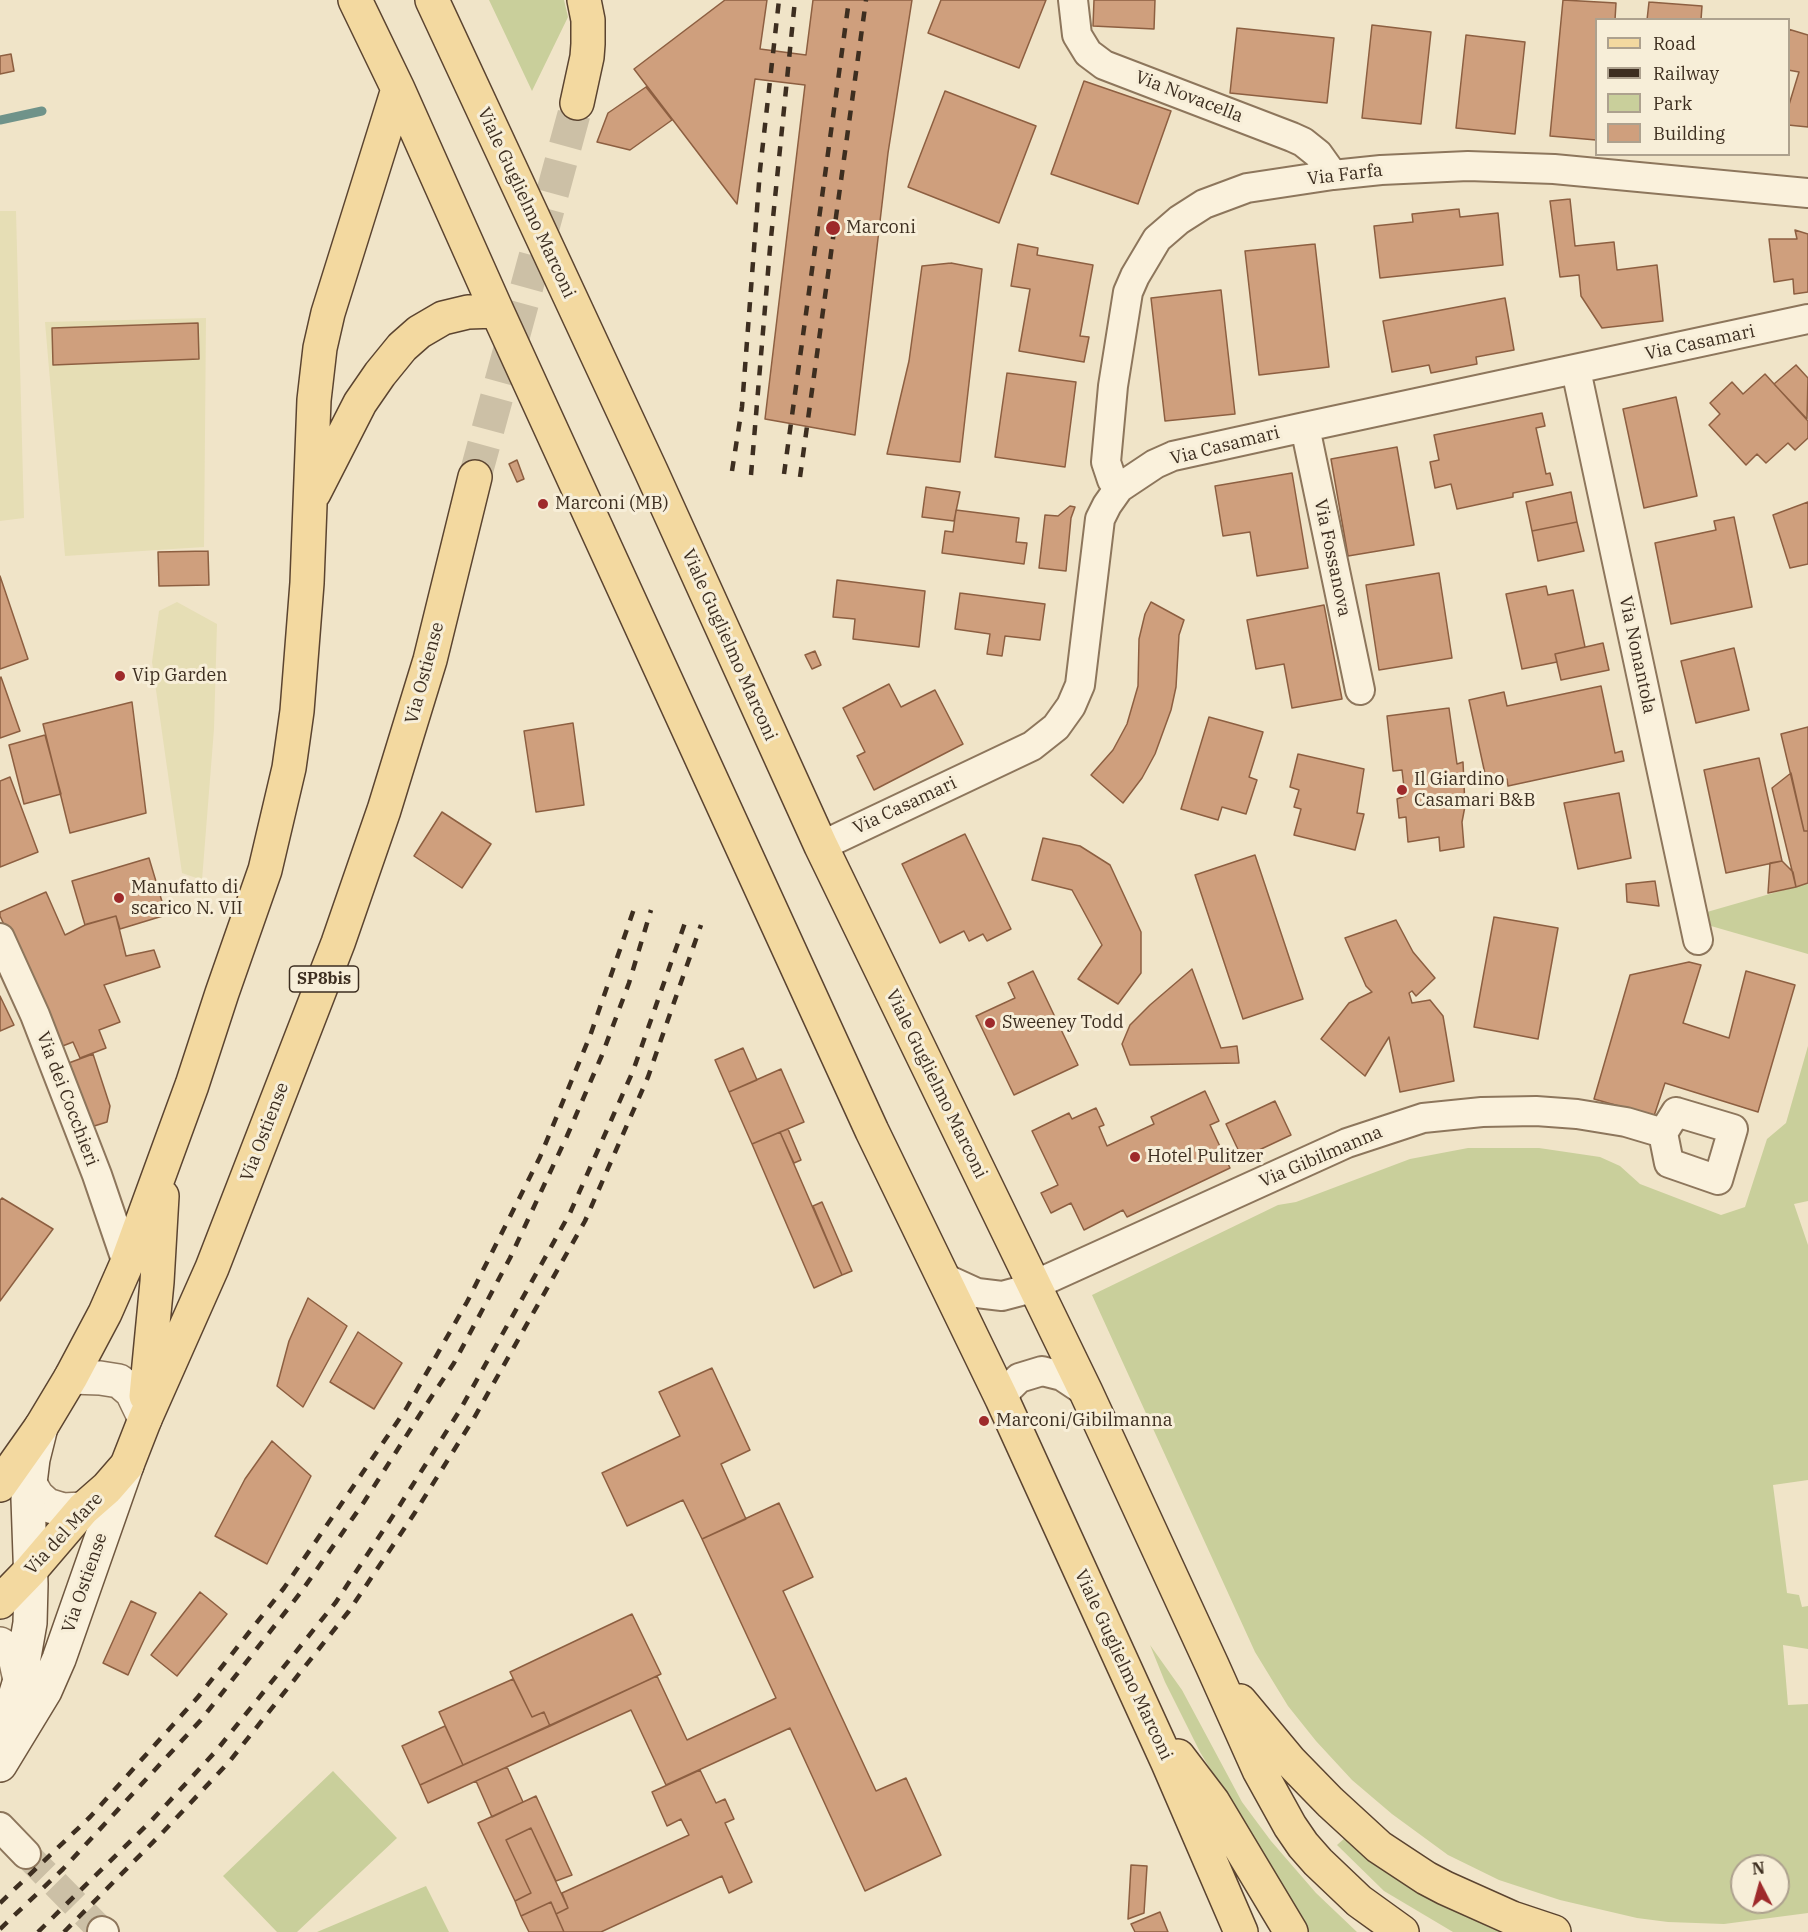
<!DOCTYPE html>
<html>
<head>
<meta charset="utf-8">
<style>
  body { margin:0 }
  #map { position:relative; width:1808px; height:1932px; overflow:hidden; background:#f0e4c8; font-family:"IBM Plex Serif",serif }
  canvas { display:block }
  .legend { position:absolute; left:1595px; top:18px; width:195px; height:138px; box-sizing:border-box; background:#f7eed8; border:2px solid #ada18e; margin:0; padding:8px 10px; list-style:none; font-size:18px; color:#3d2e20 }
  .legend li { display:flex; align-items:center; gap:12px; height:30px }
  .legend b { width:30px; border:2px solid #ada18e }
  .north { position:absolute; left:1730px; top:1854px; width:60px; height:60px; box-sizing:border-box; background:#f7eed8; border:2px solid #ada18e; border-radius:50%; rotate:354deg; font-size:16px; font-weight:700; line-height:24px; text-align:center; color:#3d2e20 }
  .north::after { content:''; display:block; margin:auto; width:21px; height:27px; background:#9e2a2b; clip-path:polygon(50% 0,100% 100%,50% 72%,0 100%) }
</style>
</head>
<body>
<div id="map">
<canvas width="1808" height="1932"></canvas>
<ul class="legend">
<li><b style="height:8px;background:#f3d9a0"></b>Road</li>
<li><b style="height:8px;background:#3d2e20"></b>Railway</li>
<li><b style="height:16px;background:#c9cf9b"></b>Park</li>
<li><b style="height:16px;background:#cf9f7d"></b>Building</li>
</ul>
<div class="north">N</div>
</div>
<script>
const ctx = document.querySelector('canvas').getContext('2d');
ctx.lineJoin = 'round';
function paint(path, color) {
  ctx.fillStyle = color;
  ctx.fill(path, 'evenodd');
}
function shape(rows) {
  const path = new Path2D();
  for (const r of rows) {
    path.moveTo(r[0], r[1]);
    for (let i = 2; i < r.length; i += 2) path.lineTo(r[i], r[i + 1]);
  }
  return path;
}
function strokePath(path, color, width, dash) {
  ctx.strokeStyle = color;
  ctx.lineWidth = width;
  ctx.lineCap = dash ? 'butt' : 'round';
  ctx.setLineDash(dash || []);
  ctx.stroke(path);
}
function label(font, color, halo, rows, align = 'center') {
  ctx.font = font + ' "IBM Plex Serif",serif';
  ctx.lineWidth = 6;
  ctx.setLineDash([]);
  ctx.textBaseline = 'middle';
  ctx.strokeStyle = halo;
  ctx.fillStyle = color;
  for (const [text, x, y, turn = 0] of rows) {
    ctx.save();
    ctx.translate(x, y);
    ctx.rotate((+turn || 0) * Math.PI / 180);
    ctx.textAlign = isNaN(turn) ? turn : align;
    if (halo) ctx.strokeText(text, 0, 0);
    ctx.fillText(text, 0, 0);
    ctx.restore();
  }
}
const farmland = shape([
  [0,211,16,211,24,518,0,521],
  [206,318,204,547,65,556,45,322],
  [177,602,217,624,214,729,202,880,182,873,152,662,159,611]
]);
const green = shape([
  [489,0,564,0,568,17,532,91],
  [1808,883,1808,954,1711,926,1707,912],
  [1808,1046,1808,1201,1794,1204,1808,1245,1808,1480,1773,1485,1787,1593,1799,1595,1802,1607,1808,1606,1808,1649,1783,1645,1788,1705,1808,1704,1808,1913,1724,1924,1668,1922,1637,1918,1560,1900,1499,1880,1448,1855,1392,1814,1352,1780,1316,1741,1288,1706,1255,1652,1092,1295,1278,1205,1296,1202,1410,1159,1468,1148,1539,1148,1600,1157,1620,1166,1640,1184,1721,1215,1745,1207,1767,1139,1786,1123],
  [1742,1866,1778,1866,1778,1902,1742,1902],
  [1150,1645,1182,1690,1242,1802,1271,1841,1316,1893,1357,1932,1308,1932,1200,1752,1165,1682],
  [333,1771,397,1838,297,1932,277,1932,223,1876],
  [1346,1837,1514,1932,1453,1932,1384,1891,1337,1845],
  [426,1886,449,1932,317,1932]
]);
const stream = shape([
  [0,120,42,111]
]);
const building = shape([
  [725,0,767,0,760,49,806,55,813,0,912,0,888,153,855,435,765,419,805,85,755,79,737,204,634,69,725,0],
  [941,0,1046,0,1019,68,928,33,941,0],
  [1094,0,1155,0,1154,29,1093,26,1094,0],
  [1563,0,1616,3,1615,20,1596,20,1596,140,1550,136,1563,0],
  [1649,2,1702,6,1701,20,1647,20,1649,2],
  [1372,25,1431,32,1421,124,1362,118,1372,25],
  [1237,28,1334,38,1327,103,1230,93,1237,28],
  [1788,29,1808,35,1808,127,1788,125,1788,108,1799,72,1788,70,1788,29],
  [1466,35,1525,42,1515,134,1456,128,1466,35],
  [11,54,14,71,0,74,0,56,11,54],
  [1084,81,1171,111,1138,204,1051,174,1084,81],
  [646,87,672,120,630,150,597,142,608,113,646,87],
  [945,91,1036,126,999,223,908,187,945,91],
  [1570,199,1575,246,1614,242,1617,270,1657,265,1663,321,1602,328,1581,296,1579,275,1560,277,1550,201,1570,199],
  [1459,209,1460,217,1498,213,1503,265,1380,278,1374,226,1413,222,1412,214,1459,209],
  [1795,230,1808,234,1808,292,1794,294,1793,279,1774,282,1769,239,1797,239,1795,230],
  [1018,244,1038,248,1037,255,1093,265,1080,336,1089,337,1084,362,1019,351,1030,289,1011,286,1018,244],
  [1315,244,1329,367,1259,375,1245,251,1315,244],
  [951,263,982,269,960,462,887,454,909,361,922,266,951,263],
  [1221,290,1235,414,1165,421,1151,298,1221,290],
  [1505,298,1514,350,1476,357,1477,364,1431,373,1429,365,1392,372,1383,321,1505,298],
  [198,323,199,359,53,365,52,328,198,323],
  [1796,365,1808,378,1807,419,1774,384,1796,365],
  [1007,373,1076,382,1065,467,995,457,1007,373],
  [1765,374,1808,421,1808,438,1795,450,1788,443,1766,463,1757,454,1746,465,1709,425,1720,414,1710,403,1732,382,1743,394,1765,374],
  [1676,397,1697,496,1644,508,1623,409,1676,397],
  [1542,413,1545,426,1536,428,1546,474,1550,473,1553,485,1513,493,1513,497,1457,509,1451,484,1435,488,1430,462,1439,460,1434,435,1542,413],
  [1397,447,1414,545,1348,556,1331,459,1397,447],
  [517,460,524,479,517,482,509,464,517,460],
  [1292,473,1308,568,1257,576,1250,532,1223,536,1215,486,1292,473],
  [926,487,960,492,954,521,922,517,926,487],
  [1571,492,1577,522,1532,531,1526,502,1571,492],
  [1808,502,1808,564,1790,568,1773,515,1808,502],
  [1070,506,1075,507,1071,518,1066,571,1039,568,1045,515,1058,516,1070,506],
  [956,510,1019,518,1016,542,1027,543,1024,564,942,553,945,531,953,532,956,510],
  [1734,517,1752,607,1671,624,1655,543,1716,530,1714,521,1734,517],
  [1577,522,1584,551,1538,561,1532,531,1577,522],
  [208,551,209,585,159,586,158,552,208,551],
  [1439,573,1452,658,1379,670,1366,585,1439,573],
  [0,576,28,659,0,669,0,576],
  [837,580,925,591,919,647,853,639,855,619,833,617,837,580],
  [1546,586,1548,595,1573,590,1585,647,1555,654,1557,662,1522,669,1506,594,1546,586],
  [960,593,1045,604,1040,640,1005,636,1002,656,987,654,990,634,955,629,960,593],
  [1151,602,1184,620,1179,635,1176,687,1171,710,1155,754,1142,778,1123,803,1091,775,1113,750,1127,724,1138,686,1139,639,1145,614,1151,602],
  [1324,605,1342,699,1292,708,1284,664,1256,669,1247,620,1324,605],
  [1603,643,1609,670,1561,680,1555,654,1603,643],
  [1734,648,1749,710,1696,723,1681,661,1734,648],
  [815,651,821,665,812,669,805,655,815,651],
  [1,677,20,731,0,738,0,678,1,677],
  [889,684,901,707,935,690,963,744,874,790,857,756,865,752,843,708,889,684],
  [1601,686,1615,753,1622,751,1624,761,1508,786,1507,779,1487,783,1469,700,1504,692,1507,706,1601,686],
  [132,702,146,813,70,833,43,724,132,702],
  [1449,708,1457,764,1463,762,1465,806,1462,822,1464,847,1440,851,1439,837,1408,842,1406,817,1399,818,1397,799,1405,796,1402,770,1393,771,1387,716,1449,708],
  [1209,717,1263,732,1249,777,1257,780,1246,814,1222,807,1218,820,1181,809,1209,717],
  [573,723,584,805,536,812,524,731,573,723],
  [1808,727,1808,831,1804,831,1781,734,1808,727],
  [45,735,61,794,24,804,9,745,45,735],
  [1298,754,1364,769,1357,813,1364,814,1355,850,1294,835,1301,809,1294,807,1299,790,1290,787,1298,754],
  [1759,758,1782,861,1726,873,1704,770,1759,758],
  [1791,773,1804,831,1808,831,1808,883,1796,887,1772,788,1791,773],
  [10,777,38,852,0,867,0,781,10,777],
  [1619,793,1631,858,1578,869,1564,803,1619,793],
  [442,812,491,844,462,888,414,856,442,812],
  [965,834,1011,929,987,941,983,934,969,941,964,931,940,943,902,864,965,834],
  [1043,838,1080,846,1110,865,1141,932,1141,973,1118,1004,1078,979,1102,945,1072,890,1032,880,1043,838],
  [1255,855,1303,999,1243,1019,1195,875,1255,855],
  [149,858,166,915,120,929,116,916,85,925,72,881,149,858],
  [1782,861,1793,872,1796,887,1768,893,1770,863,1782,861],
  [1655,881,1659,906,1627,902,1626,884,1655,881],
  [46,892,65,935,87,924,116,916,126,956,154,950,160,967,104,985,120,1022,99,1030,106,1048,80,1058,73,1042,60,1047,0,916,0,912,46,892],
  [1494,917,1558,928,1538,1039,1474,1027,1494,917],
  [1396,920,1413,952,1435,978,1416,996,1412,991,1409,993,1412,1003,1430,1000,1443,1016,1454,1081,1400,1092,1389,1037,1365,1076,1321,1039,1349,1003,1372,992,1366,986,1345,938,1396,920],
  [1689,962,1701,965,1683,1023,1729,1038,1746,971,1795,985,1758,1112,1665,1083,1654,1116,1594,1099,1630,975,1689,962],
  [1192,969,1221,1048,1237,1046,1239,1063,1130,1065,1122,1044,1130,1025,1150,1005,1192,969],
  [1033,971,1078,1065,1014,1095,976,1016,1015,998,1008,983,1033,971],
  [0,996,14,1025,0,1031,0,996],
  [743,1048,757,1080,729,1092,715,1060,743,1048],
  [93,1054,110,1106,107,1122,91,1127,66,1064,93,1054],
  [781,1069,804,1122,752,1144,729,1092,781,1069],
  [1205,1091,1219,1121,1210,1125,1230,1168,1127,1217,1123,1210,1084,1230,1071,1203,1051,1213,1041,1193,1058,1185,1032,1131,1069,1113,1072,1119,1096,1108,1104,1125,1099,1127,1107,1146,1154,1124,1151,1117,1205,1091],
  [1275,1101,1291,1135,1242,1158,1226,1124,1275,1101],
  [788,1129,801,1160,794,1163,780,1132,788,1129],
  [780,1132,842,1275,814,1288,752,1144,780,1132],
  [2,1198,53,1229,0,1301,0,1200,2,1198],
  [822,1202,852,1271,842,1275,813,1206,822,1202],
  [308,1298,347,1326,303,1407,277,1386,289,1341,308,1298],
  [358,1332,402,1363,374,1409,330,1382,358,1332],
  [712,1368,750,1450,721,1464,746,1519,702,1539,683,1500,627,1526,602,1473,680,1436,659,1392,712,1368],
  [272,1441,311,1476,267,1564,215,1536,245,1479,272,1441],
  [779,1503,813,1577,783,1591,876,1791,906,1778,941,1855,865,1891,790,1728,666,1785,631,1710,428,1803,420,1785,657,1676,687,1740,776,1698,702,1539,779,1503],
  [200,1592,227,1614,177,1676,151,1655,200,1592],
  [131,1601,156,1613,128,1675,103,1663,131,1601],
  [632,1614,661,1674,550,1726,544,1712,532,1717,510,1672,632,1614],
  [513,1679,532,1717,544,1712,550,1726,463,1765,439,1712,513,1679],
  [445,1726,463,1765,420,1785,402,1746,445,1726],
  [507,1767,523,1802,492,1817,476,1781,507,1767],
  [700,1770,716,1803,725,1799,734,1819,725,1823,752,1882,729,1893,722,1876,601,1932,564,1932,556,1914,568,1908,562,1893,689,1835,681,1819,667,1826,652,1792,700,1770],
  [536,1796,572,1875,556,1881,531,1828,506,1840,531,1893,515,1901,478,1823,536,1796],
  [531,1828,568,1908,556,1914,551,1902,521,1916,515,1901,531,1893,506,1840,531,1828],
  [1131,1865,1147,1866,1144,1913,1128,1919,1131,1865],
  [551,1902,564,1932,529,1932,521,1916,551,1902],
  [1160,1912,1168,1932,1135,1932,1131,1924,1160,1912]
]);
const minorTunnel = shape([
  [26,1854,102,1931]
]);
const primaryTunnel = shape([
  [475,477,577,103]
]);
const minor = shape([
  [1073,0,1077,35,1088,53,1104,65,1292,137,1303,142,1318,154,1333,175],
  [1576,370,1698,940],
  [1305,427,1360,690],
  [1119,488,1112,480,1106,462,1113,386,1128,292,1135,276,1157,239,1179,220,1204,204,1247,188,1333,175,1381,170,1468,166,1554,169,1808,193],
  [821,846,1032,746,1056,727,1071,706,1080,685,1100,519,1107,505,1119,488,1155,464,1173,456,1305,427,1808,319],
  [0,938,35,1015,97,1175,127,1263],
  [1676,1112,1733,1129,1718,1180,1669,1163,1663,1133,1676,1112],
  [942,1277,977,1293,1002,1296,1021,1291,1347,1143,1423,1118,1482,1112,1536,1111,1577,1114,1626,1122,1663,1133],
  [1002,1399,1009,1388,1019,1378,1042,1371,1062,1376,1086,1392],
  [0,1827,26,1854],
  [102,1931,104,1932]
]);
const tertiary = shape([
  [71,1377,100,1378,119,1381,132,1392,145,1419],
  [29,1482,37,1496,47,1505,63,1510,83,1509],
  [0,1644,8,1649,15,1657,20,1680]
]);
const secondary = shape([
  [3,1736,20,1680,30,1623,31,1584,28,1499,33,1459,41,1427],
  [0,1765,45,1691,59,1659,127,1465]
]);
const primary = shape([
  [355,0,398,89,497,311,872,1131,1002,1399,1168,1763,1241,1932],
  [432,0,651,471,821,846,1086,1392,1212,1665,1259,1770,1290,1826,1303,1845,1318,1862,1359,1901,1402,1932],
  [577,103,587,57,588,44,588,20,584,0],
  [314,493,360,403,380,374,402,347,419,332,443,318,468,312,497,311],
  [146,1396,157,1282,162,1196],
  [0,1485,41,1427,71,1377,105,1313,127,1263,192,1085,222,993,265,870,289,768,297,711,307,583,314,400,320,348,328,313,398,89],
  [0,1602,30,1571,83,1509,107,1488,127,1465,145,1419,212,1268,338,943,384,810,430,660,475,477],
  [1240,1701,1290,1761,1330,1802,1379,1847,1426,1878,1445,1888,1512,1918,1554,1932],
  [1178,1756,1213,1802,1291,1932]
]);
const rail = shape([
  [732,471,742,407,760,170,779,0],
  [784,474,849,0],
  [751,475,770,248,795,0],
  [800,477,866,0],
  [0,1903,90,1817,198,1697,284,1588,406,1409,467,1302,540,1157,590,1036,635,906],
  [0,1929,63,1869,201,1720,301,1592,364,1502,426,1405,454,1363,510,1258,567,1136,602,1055,629,983,651,910],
  [38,1932,152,1820,216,1751,336,1602,400,1505,460,1410,570,1213,633,1071,686,920],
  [64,1932,164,1831,229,1762,349,1611,414,1514,474,1418,585,1221,648,1077,701,925]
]);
const markers = [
  [833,228,8,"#9e2a2b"],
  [543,504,6,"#9e2a2b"],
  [120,676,6,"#9e2a2b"],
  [1402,790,6,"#9e2a2b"],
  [119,898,6,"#9e2a2b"],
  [990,1023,6,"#9e2a2b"],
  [1135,1157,6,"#9e2a2b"],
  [984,1421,6,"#9e2a2b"]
];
const shields = [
  [324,979,69]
];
const shieldNames = [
  ["SP8bis",324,979]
];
const streetNames = [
  ["Via Novacella",1189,97,21],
  ["Via Farfa",1345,175,-7],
  ["Viale Guglielmo Marconi",526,203,65],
  ["Via Casamari",1700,343,-12],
  ["Via Casamari",1225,446,-14],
  ["Via Fossanova",1332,558,78],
  ["Viale Guglielmo Marconi",729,645,66],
  ["Via Nonantola",1637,655,78],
  ["Via Ostiense",425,673,-75],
  ["Via Casamari",905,806,-25],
  ["Viale Guglielmo Marconi",936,1084,64],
  ["Via dei Cocchieri",67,1099,69],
  ["Via Ostiense",265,1132,-69],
  ["Via Gibilmanna",1321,1157,-23],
  ["Via del Mare",64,1534,-47],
  ["Via Ostiense",85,1583,-71],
  ["Viale Guglielmo Marconi",1123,1665,65]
];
const poiNames = [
  ["Marconi",846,228],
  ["Marconi (MB)",555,504],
  ["Vip Garden",132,676],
  ["Il Giardino",1414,780],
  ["Casamari B&B",1414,801],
  ["Manufatto di",131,888],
  ["scarico N. VII",131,909],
  ["Sweeney Todd",1002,1023],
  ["Hotel Pulitzer",1147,1157],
  ["Marconi/Gibilmanna",996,1421]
];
paint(farmland, '#e6deb5');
paint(green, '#c9cf9b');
strokePath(stream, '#6f938a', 9);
paint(building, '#cf9f7d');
strokePath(building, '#8d5f41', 1.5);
strokePath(minorTunnel, '#ccc0a6', 28, [28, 14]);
strokePath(primaryTunnel, '#ccc0a6', 33, [33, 16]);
strokePath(minor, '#8d765c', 32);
strokePath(tertiary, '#8d765c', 36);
strokePath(secondary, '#6f573f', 36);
strokePath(primary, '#5b4430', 36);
strokePath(minor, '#faf1dc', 28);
strokePath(tertiary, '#faf1dc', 33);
strokePath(secondary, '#faf1dc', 33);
strokePath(primary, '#f3d9a0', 33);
strokePath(rail, '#3d2e20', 4.5, [10, 10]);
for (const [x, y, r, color] of markers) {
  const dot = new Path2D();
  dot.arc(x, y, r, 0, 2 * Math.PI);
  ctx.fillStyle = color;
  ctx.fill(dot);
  strokePath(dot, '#f7eed8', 2);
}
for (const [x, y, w] of shields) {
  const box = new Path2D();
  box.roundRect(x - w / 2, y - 13, w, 26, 4.5);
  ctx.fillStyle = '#f7eed8';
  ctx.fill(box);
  strokePath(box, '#3d2e20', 1.5);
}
label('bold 16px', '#3d2e20', null, shieldNames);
label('18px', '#3d2e20', '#f7eed8', streetNames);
label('18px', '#3d2e20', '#f7eed8', poiNames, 'left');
</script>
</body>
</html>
